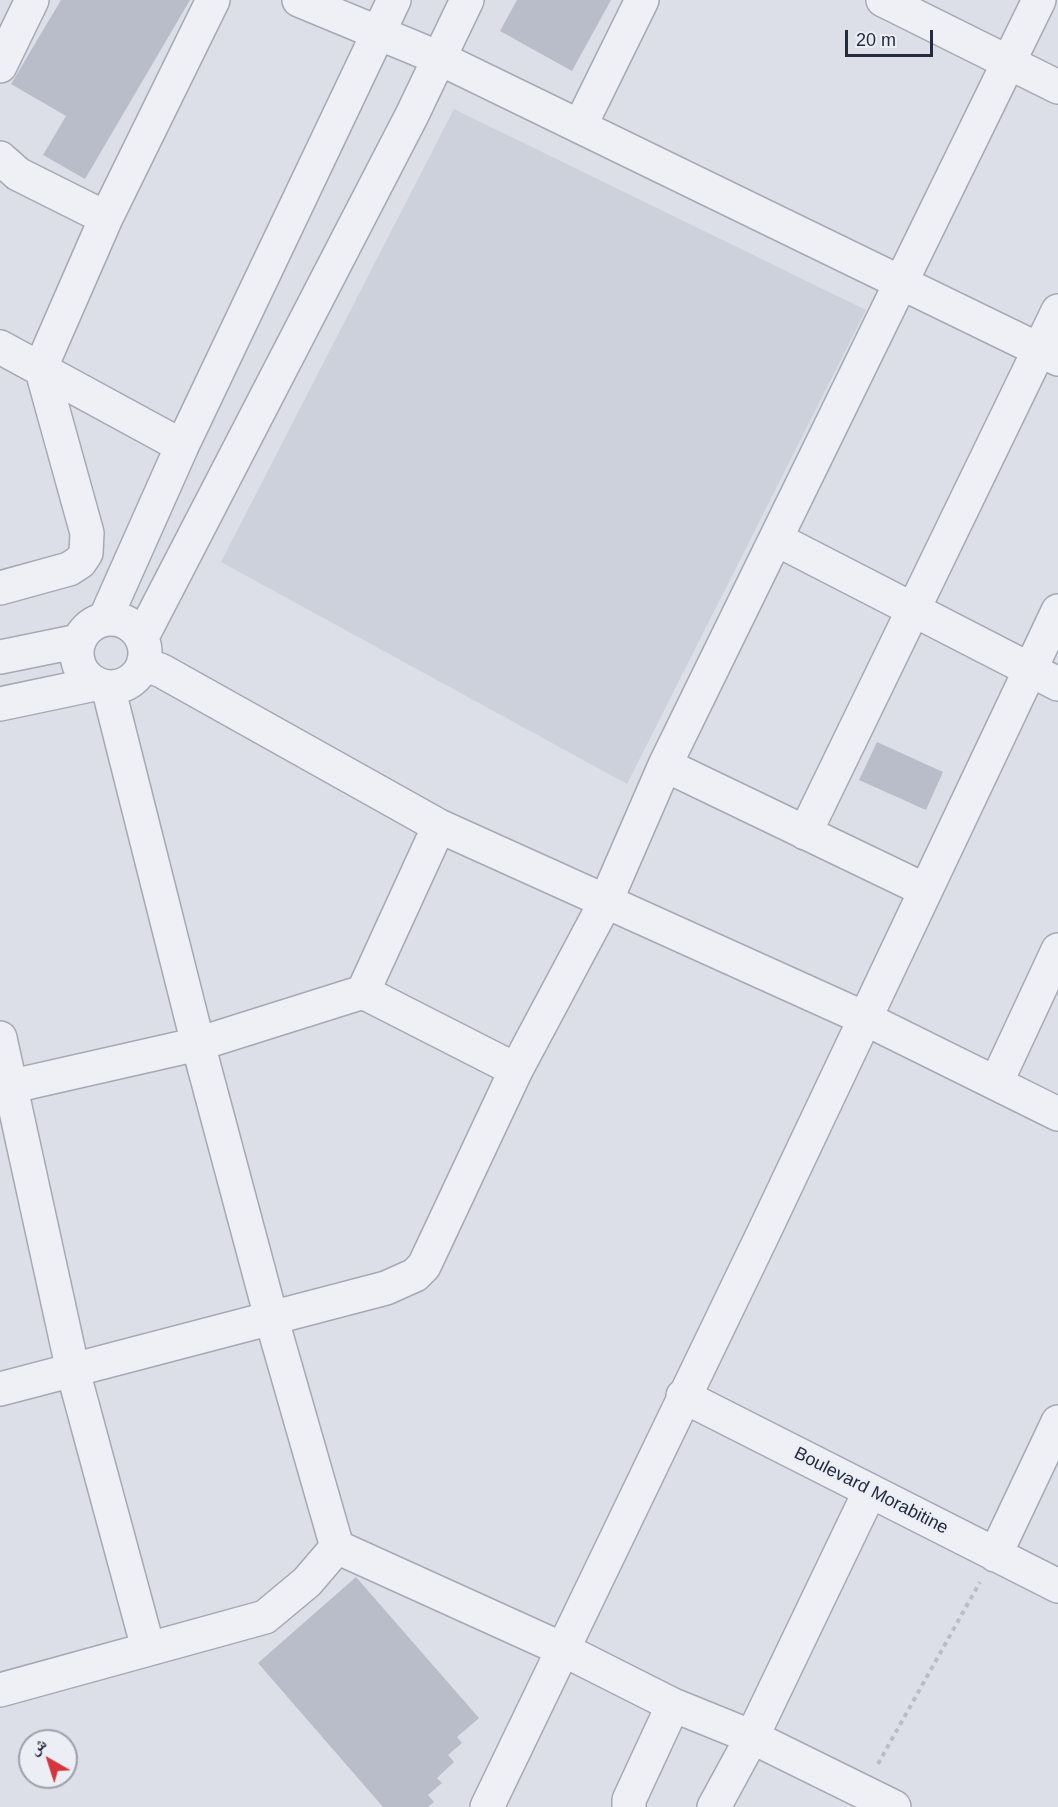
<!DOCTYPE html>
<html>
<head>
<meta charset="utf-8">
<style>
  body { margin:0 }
  #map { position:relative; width:1058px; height:1807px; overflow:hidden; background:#dcdfe7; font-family:Helvetica,"Noto Naskh Arabic",sans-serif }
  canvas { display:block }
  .north { position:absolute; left:18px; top:1729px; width:60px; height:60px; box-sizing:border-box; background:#ebeef5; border:2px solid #9ca0ac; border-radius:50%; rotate:321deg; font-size:16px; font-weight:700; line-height:24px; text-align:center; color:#252b3e }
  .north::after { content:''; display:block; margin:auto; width:21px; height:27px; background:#d6363b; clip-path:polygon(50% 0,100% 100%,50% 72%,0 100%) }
  .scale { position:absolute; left:845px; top:30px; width:88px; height:27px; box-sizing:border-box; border:3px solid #252b3e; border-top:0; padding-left:8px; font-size:18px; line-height:21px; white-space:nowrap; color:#252b3e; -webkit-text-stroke:4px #ebeef5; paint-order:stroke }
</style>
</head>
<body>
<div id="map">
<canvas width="1058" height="1807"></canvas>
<div class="north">ش</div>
<div class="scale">20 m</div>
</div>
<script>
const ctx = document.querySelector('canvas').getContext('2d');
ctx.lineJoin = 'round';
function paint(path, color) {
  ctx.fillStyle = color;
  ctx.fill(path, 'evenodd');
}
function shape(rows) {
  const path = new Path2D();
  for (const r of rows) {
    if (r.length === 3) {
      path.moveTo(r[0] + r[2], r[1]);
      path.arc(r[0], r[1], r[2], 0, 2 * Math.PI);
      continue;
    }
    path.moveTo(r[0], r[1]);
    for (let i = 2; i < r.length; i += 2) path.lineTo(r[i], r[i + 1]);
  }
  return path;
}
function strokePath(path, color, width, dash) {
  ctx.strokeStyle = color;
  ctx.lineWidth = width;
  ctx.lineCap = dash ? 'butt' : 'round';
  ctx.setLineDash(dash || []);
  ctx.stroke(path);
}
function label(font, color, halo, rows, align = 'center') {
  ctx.font = font + ' Helvetica,sans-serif';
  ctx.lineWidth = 5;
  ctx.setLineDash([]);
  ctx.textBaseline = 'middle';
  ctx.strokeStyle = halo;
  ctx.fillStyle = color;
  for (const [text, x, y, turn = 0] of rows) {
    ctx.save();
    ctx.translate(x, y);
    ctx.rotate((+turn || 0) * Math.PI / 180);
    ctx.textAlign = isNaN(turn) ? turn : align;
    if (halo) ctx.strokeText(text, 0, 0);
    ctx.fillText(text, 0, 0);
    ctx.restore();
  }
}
const built = shape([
  [454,109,866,310,627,784,221,562]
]);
const building = shape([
  [61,0,190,0,85,179,43,155,66,116,11,84],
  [517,0,611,0,572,71,500,31],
  [877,742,943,772,926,810,859,780],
  [356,1577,479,1718,457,1737,462,1743,448,1755,454,1762,437,1778,442,1783,428,1795,434,1802,428,1807,383,1807,258,1663]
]);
const path = shape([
  [878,1764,980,1582]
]);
const minor = shape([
  [299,0,439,58,1058,359],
  [883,0,1058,87],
  [0,66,32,0],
  [580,126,642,0],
  [0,158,18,174,106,218],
  [0,347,182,446],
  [776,539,1058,684],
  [0,588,69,569,80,562,86,553,87,533,41,367,106,218,213,0],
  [111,653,34],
  [105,619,182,446,394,0],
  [142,637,412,115,467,0],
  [0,657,79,641],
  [144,664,162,671,439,826,864,1018,1058,1114],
  [108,687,198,1044,271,1317,337,1547,562,1649,673,1705,752,1737,894,1807],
  [0,704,95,684],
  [665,765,925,890],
  [805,833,1058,311],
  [363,992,439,826],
  [0,1038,73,1371,148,1648],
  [996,1083,1058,950],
  [0,1089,198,1044,363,992,516,1070],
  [0,1389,386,1288,415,1275,424,1266,516,1070,605,903,665,765,1039,0],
  [683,1396,1058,1586],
  [995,1555,1058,1422],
  [0,1690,265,1617,307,1582,337,1547],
  [487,1807,764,1232,1058,611],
  [629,1807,629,1800,673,1705],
  [714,1807,752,1737,870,1491]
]);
const streetNames = [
  ["Boulevard Morabitine",871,1491,27]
];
paint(built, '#cdd1dc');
paint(building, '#b9bdca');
strokePath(minor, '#a5a9b4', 36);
strokePath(path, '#babdc5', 4, [4.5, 4.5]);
strokePath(minor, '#eef0f5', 33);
label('18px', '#252b3e', '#ebeef5', streetNames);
</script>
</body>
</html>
